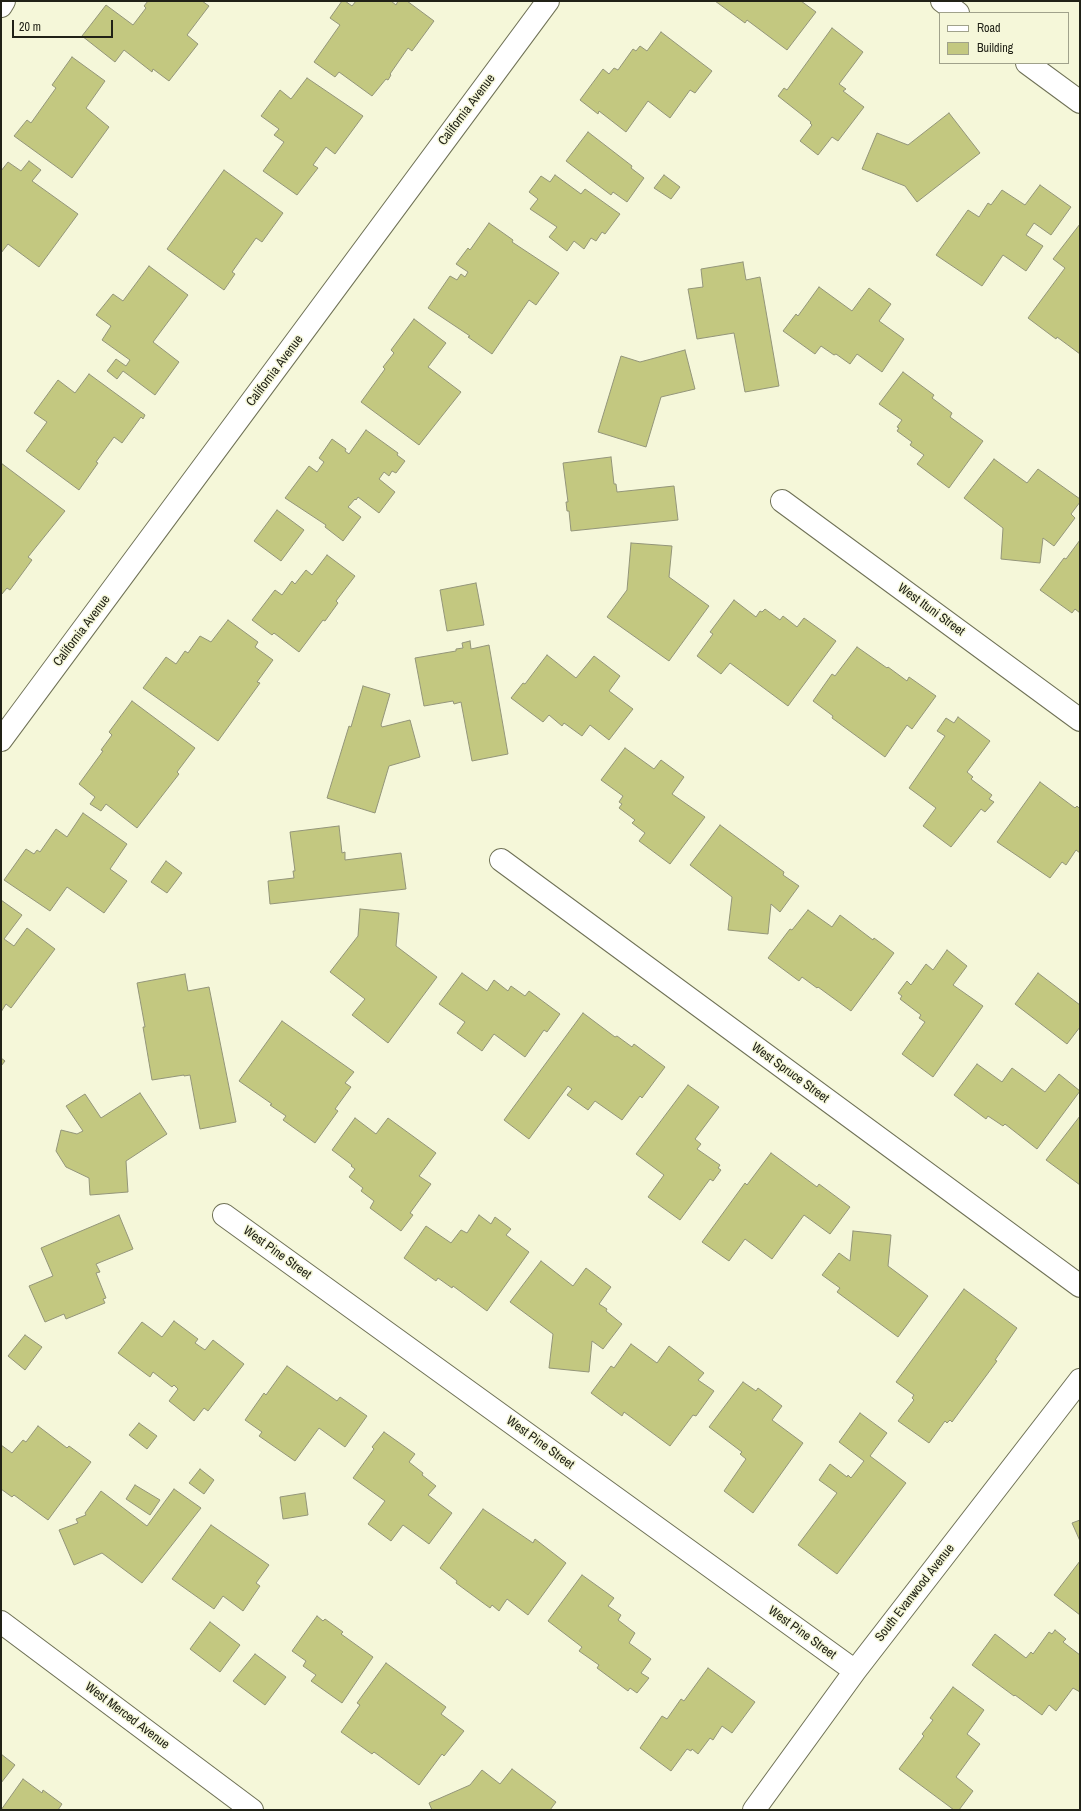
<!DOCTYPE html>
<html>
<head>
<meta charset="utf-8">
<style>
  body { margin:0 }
  #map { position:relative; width:1081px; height:1811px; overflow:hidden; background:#f5f7d9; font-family:"Archivo Narrow",sans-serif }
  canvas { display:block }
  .frame { position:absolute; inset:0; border:2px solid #212217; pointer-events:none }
  .legend { position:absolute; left:939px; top:12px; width:130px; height:52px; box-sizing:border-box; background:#f5f7d9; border:1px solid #a0a28b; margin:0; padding:5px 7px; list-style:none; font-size:12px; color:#212217 }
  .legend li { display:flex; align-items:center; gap:8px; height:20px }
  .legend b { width:20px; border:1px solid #a0a28b }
  .scale { position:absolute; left:12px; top:20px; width:101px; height:18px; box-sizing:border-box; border:2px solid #212217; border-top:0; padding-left:5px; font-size:12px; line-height:14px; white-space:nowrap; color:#212217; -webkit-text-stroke:3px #f5f7d9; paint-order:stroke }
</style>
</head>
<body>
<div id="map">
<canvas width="1081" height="1811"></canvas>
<div class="frame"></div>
<ul class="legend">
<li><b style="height:5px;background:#fff"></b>Road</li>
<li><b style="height:11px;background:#c3c880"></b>Building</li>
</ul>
<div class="scale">20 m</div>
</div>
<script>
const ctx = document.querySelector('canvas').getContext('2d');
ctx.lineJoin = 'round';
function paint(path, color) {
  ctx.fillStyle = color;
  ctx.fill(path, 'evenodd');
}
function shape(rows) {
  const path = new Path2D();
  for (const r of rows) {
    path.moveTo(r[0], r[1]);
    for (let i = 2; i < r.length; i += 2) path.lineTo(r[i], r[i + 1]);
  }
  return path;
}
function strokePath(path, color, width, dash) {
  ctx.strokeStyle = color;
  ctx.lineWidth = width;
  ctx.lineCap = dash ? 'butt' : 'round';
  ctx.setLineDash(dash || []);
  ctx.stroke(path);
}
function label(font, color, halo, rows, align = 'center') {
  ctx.font = font + ' "Archivo Narrow",sans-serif';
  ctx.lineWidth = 3;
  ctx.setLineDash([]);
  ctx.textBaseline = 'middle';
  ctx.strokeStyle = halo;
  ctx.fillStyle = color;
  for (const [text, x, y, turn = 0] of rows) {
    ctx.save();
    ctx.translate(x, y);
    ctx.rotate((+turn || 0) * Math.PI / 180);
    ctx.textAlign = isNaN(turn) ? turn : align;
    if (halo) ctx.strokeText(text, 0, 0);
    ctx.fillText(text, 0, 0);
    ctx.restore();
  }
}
const building = shape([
  [148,1,202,1,209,6,187,35,198,44,169,81,153,69,152,72,124,50,115,62,82,36,106,5,133,25,146,8,144,6,148,1],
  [342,1,345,1,352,6,356,1,391,1,396,5,398,1,407,1,434,21,412,51,408,48,390,74,391,75,388,80,386,79,372,96,339,72,335,77,314,62,340,25,330,18,342,1],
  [715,1,801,1,816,12,787,50,747,20,745,23,715,1],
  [832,28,863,52,839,84,846,89,843,91,864,107,838,141,832,137,818,155,800,141,812,125,810,123,811,122,778,96,784,88,787,90,832,28],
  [661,32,712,71,695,93,690,90,670,118,648,101,626,132,599,111,598,114,580,100,603,69,609,74,614,68,618,70,633,49,636,51,640,46,647,51,661,32],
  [72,57,105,81,86,108,109,127,72,178,14,136,27,120,31,123,56,88,52,85,72,57],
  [307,78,363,116,335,154,326,147,313,165,318,168,297,195,263,171,284,142,274,135,279,129,261,116,280,90,291,99,307,78],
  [949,113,980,153,917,202,905,186,862,169,877,133,908,145,949,113],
  [588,132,632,166,631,168,644,178,627,202,613,192,611,195,566,161,588,132],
  [29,161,41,170,32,181,78,214,39,267,8,244,1,253,1,171,8,162,21,171,29,161],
  [224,170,283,213,262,242,256,238,232,272,235,274,224,290,167,249,224,170],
  [555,175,581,194,585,189,620,214,605,234,602,232,596,241,591,238,584,249,574,241,567,251,549,237,557,227,530,209,538,199,529,192,541,176,550,182,555,175],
  [664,175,680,187,671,199,654,188,664,175],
  [1040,185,1071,207,1051,235,1034,223,1026,235,1043,246,1026,271,1003,255,982,286,936,255,968,210,979,217,988,203,991,205,1002,190,1025,205,1040,185],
  [489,223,513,240,512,242,559,273,536,305,529,300,492,354,468,337,470,336,428,308,450,276,457,280,461,274,465,277,468,272,456,264,468,248,470,250,489,223],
  [1080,224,1080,354,1057,337,1056,339,1028,318,1065,268,1053,259,1080,224],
  [743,262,746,280,760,277,779,386,745,392,734,333,697,339,688,289,703,287,701,269,743,262],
  [149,266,188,295,153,342,179,362,155,395,123,371,117,379,107,371,116,359,126,366,130,360,102,340,111,326,96,315,113,294,123,301,149,266],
  [819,287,852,311,869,288,891,304,879,321,904,339,882,372,857,354,850,364,836,354,834,355,821,346,815,354,783,331,796,314,798,316,819,287],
  [414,319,446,343,428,367,461,392,419,445,361,402,385,369,383,367,394,353,391,350,414,319],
  [685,350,695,389,661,397,646,447,598,432,621,356,640,362,685,350],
  [903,372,934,395,932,398,952,413,950,417,983,441,949,488,917,464,924,455,910,445,912,442,897,431,899,428,897,427,902,420,879,404,903,372],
  [89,374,145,415,143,419,141,417,122,443,114,437,96,462,98,463,79,490,26,451,47,422,34,413,58,380,75,393,89,374],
  [366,430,398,453,397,455,405,461,396,473,392,471,389,476,384,472,379,479,395,492,379,513,358,497,356,500,355,499,348,507,361,517,343,541,325,527,326,525,285,498,309,466,317,472,324,462,319,458,332,439,346,449,345,451,349,454,366,430],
  [611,457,614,484,616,484,617,492,674,486,678,520,571,531,569,511,567,511,566,502,568,502,563,463,611,457],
  [994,459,1027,483,1038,469,1080,499,1080,502,1071,514,1075,518,1054,546,1043,538,1040,563,1001,559,1003,528,964,498,994,459],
  [1,463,65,511,28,557,32,560,10,590,7,588,1,595,1,463],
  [277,510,304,530,281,561,254,541,277,510],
  [1080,540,1080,613,1075,609,1072,613,1040,590,1064,558,1066,559,1080,540],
  [631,543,672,546,669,577,709,606,669,661,607,617,627,590,631,543],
  [327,555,355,576,336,601,338,603,325,621,323,620,299,652,274,633,272,635,252,620,275,590,282,595,292,581,295,584,306,570,312,575,327,555],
  [476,583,484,625,447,631,440,590,476,583],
  [734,600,756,617,760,611,762,612,765,609,780,620,783,616,797,627,804,618,836,641,788,706,730,663,721,674,697,656,713,634,710,632,734,600],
  [228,620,258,642,255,647,273,660,257,682,260,683,218,741,143,688,166,657,176,664,185,651,188,653,200,636,211,642,228,620],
  [470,641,471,649,489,645,508,754,472,761,461,702,454,704,453,701,424,706,415,658,456,651,456,649,463,648,462,643,470,641],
  [857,647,887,668,888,667,907,681,909,677,936,696,912,729,907,725,885,757,832,718,833,716,813,701,832,674,835,676,857,647],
  [547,655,576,678,594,656,620,676,609,691,633,709,609,740,590,725,582,736,564,723,562,726,549,715,543,722,511,698,523,683,525,684,547,655],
  [363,686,390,694,381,725,382,727,410,720,420,757,389,766,375,813,327,798,349,726,351,727,363,686],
  [132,701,195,748,177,772,179,774,137,828,106,804,101,811,90,804,95,797,79,784,103,751,101,750,112,735,109,732,132,701],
  [958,717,990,741,967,772,973,777,971,779,992,795,989,799,994,802,985,812,981,809,951,847,923,826,936,808,909,788,945,736,937,731,946,718,954,723,958,717],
  [625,748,654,769,661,760,684,777,672,794,705,817,670,864,639,841,645,833,632,823,635,820,619,808,622,804,619,802,623,796,601,780,625,748],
  [1040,782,1075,808,1077,806,1080,809,1080,853,1076,850,1066,865,1062,862,1050,878,997,842,1040,782],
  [83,813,127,844,110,869,127,881,104,913,67,887,50,911,4,880,26,849,34,854,37,850,40,852,56,829,67,837,83,813],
  [720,825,784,872,783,875,799,886,780,912,771,904,768,934,728,930,732,897,690,865,720,825],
  [339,826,342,853,345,852,345,860,401,853,406,889,270,904,268,881,294,878,293,871,295,871,290,832,339,826],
  [166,861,182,873,167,893,151,882,166,861],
  [1,900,22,915,4,939,14,946,27,928,55,949,11,1008,6,1004,1,1012,1,900],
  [360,909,399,913,396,946,437,977,388,1043,352,1015,365,999,330,972,358,936,360,909],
  [808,910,832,927,840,915,873,940,874,938,894,953,851,1011,818,987,817,988,802,977,799,981,768,958,790,929,792,930,808,910],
  [947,950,967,966,953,985,983,1006,933,1077,902,1054,925,1022,919,1018,921,1015,900,999,902,996,898,993,907,981,911,985,926,964,933,970,947,950],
  [462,973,487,991,494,980,508,991,511,986,525,996,529,991,560,1014,547,1032,544,1030,525,1057,494,1034,482,1051,457,1033,465,1022,439,1004,462,973],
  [1038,973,1080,1005,1080,1027,1067,1044,1015,1004,1038,973],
  [185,974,188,991,209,987,236,1122,200,1129,190,1075,184,1076,184,1075,152,1080,143,1027,145,1027,137,983,185,974],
  [583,1013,615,1037,617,1036,632,1047,634,1044,665,1067,642,1098,640,1096,622,1120,595,1101,588,1110,567,1095,572,1089,568,1086,529,1139,504,1120,583,1013],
  [282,1021,354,1072,345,1083,351,1087,335,1109,338,1111,315,1143,283,1120,286,1116,270,1105,272,1104,239,1081,282,1021],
  [1,1058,5,1061,1,1066,1,1058],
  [977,1064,1002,1082,1012,1068,1045,1092,1059,1074,1080,1091,1037,1149,1005,1124,1003,1126,988,1116,986,1119,954,1095,977,1064],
  [688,1085,719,1107,695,1139,701,1144,697,1149,720,1165,718,1168,721,1170,713,1181,710,1179,680,1220,648,1197,664,1175,636,1154,688,1085],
  [140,1093,167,1134,126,1161,128,1192,90,1195,89,1178,66,1167,56,1151,61,1130,77,1134,83,1131,66,1106,85,1094,101,1118,140,1093],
  [1080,1116,1080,1185,1046,1160,1080,1116],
  [355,1118,376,1134,388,1118,436,1153,419,1176,431,1184,410,1213,413,1215,401,1231,370,1208,374,1201,361,1191,363,1188,349,1177,355,1169,351,1166,352,1165,332,1150,355,1118],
  [771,1153,817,1187,819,1184,850,1207,830,1234,804,1215,772,1259,745,1239,729,1261,702,1242,745,1183,747,1185,771,1153],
  [119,1215,133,1249,96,1264,100,1272,96,1273,106,1298,103,1299,105,1303,66,1319,64,1314,45,1322,29,1286,53,1276,41,1248,119,1215],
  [479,1215,491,1224,495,1217,511,1229,506,1235,529,1252,487,1311,453,1286,452,1288,438,1278,436,1281,404,1258,426,1226,451,1243,461,1230,467,1233,479,1215],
  [853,1231,891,1235,888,1266,928,1296,898,1337,837,1292,840,1288,822,1275,839,1253,850,1261,853,1231],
  [541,1261,573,1286,586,1268,611,1287,599,1304,607,1309,606,1311,622,1324,603,1349,592,1341,589,1372,549,1368,553,1334,510,1302,541,1261],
  [964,1289,1017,1328,995,1360,997,1361,952,1422,950,1420,947,1423,945,1421,929,1443,898,1421,914,1400,912,1398,914,1395,896,1382,964,1289],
  [174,1321,198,1339,195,1343,205,1350,213,1340,244,1364,208,1411,204,1408,194,1421,169,1401,178,1389,174,1385,172,1387,153,1372,150,1377,118,1353,142,1322,162,1337,174,1321],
  [25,1335,42,1347,25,1370,8,1356,25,1335],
  [631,1344,657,1363,669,1346,704,1373,698,1380,714,1391,696,1416,693,1415,670,1446,624,1412,622,1416,591,1393,611,1366,614,1368,631,1344],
  [287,1366,337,1401,340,1397,367,1416,345,1447,319,1428,295,1461,259,1436,262,1432,245,1420,264,1393,266,1395,287,1366],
  [743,1382,756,1391,758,1388,782,1406,772,1420,803,1443,753,1513,724,1491,746,1459,740,1454,742,1452,709,1427,743,1382],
  [860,1413,887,1433,870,1456,906,1483,837,1574,798,1545,837,1493,819,1480,830,1464,847,1477,848,1475,851,1478,864,1461,839,1442,860,1413],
  [139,1423,157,1436,147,1449,129,1435,139,1423],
  [38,1426,67,1448,69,1446,91,1462,48,1520,14,1495,12,1497,1,1489,1,1445,12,1453,23,1440,26,1442,38,1426],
  [384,1432,415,1454,409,1462,423,1473,422,1475,436,1486,428,1495,452,1513,429,1544,403,1525,391,1541,368,1524,385,1501,353,1478,374,1449,372,1447,384,1432],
  [200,1469,214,1480,204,1494,189,1483,200,1469],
  [135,1485,160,1500,150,1515,126,1499,135,1485],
  [174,1489,201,1508,142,1583,102,1553,74,1565,59,1530,78,1523,76,1519,86,1515,85,1513,101,1491,147,1526,174,1489],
  [305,1493,308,1515,283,1519,280,1497,305,1493],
  [483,1509,533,1543,535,1539,566,1563,528,1615,507,1599,499,1611,492,1605,490,1608,456,1583,457,1581,440,1568,483,1509],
  [1080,1520,1080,1541,1072,1523,1080,1520],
  [211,1525,269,1565,256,1583,260,1586,243,1611,223,1596,214,1609,172,1579,211,1525],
  [1080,1561,1080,1615,1054,1595,1080,1561],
  [582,1575,614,1598,608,1606,621,1615,618,1620,635,1633,629,1643,651,1659,641,1673,649,1678,637,1693,630,1688,628,1691,597,1668,599,1665,579,1651,582,1647,548,1621,582,1575],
  [317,1616,323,1621,325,1619,343,1632,341,1634,373,1657,342,1703,311,1681,316,1675,303,1666,306,1661,292,1651,317,1616],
  [210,1622,240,1645,220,1672,190,1649,210,1622],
  [1055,1630,1066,1639,1063,1642,1080,1655,1080,1692,1073,1688,1056,1711,1049,1705,1042,1715,1015,1695,1014,1696,972,1665,995,1634,1026,1658,1031,1652,1033,1654,1049,1632,1052,1634,1055,1630],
  [255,1654,286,1677,265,1705,233,1681,255,1654],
  [386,1663,446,1707,441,1714,464,1731,444,1756,442,1754,419,1785,374,1752,372,1754,341,1732,360,1705,357,1703,386,1663],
  [708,1668,755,1702,732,1733,722,1726,713,1740,710,1738,698,1754,692,1749,691,1751,687,1749,671,1771,640,1748,662,1716,667,1719,681,1699,684,1701,708,1668],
  [953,1687,984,1710,967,1734,980,1744,956,1777,973,1791,959,1810,954,1810,899,1769,924,1736,922,1734,933,1720,930,1718,953,1687],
  [1,1754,15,1765,1,1783,1,1754],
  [512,1769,556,1802,550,1810,432,1810,429,1803,470,1785,482,1770,500,1784,512,1769],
  [23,1779,42,1793,43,1790,62,1804,58,1810,1,1810,23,1779]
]);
const minor = shape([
  [942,1,958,13],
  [1,6,4,1],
  [1027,63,1080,102],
  [782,501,1080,720],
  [1,740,548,1],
  [501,860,1080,1286],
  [224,1215,855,1671],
  [1,1622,252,1810],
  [754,1810,855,1671,1080,1380]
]);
const streetNames = [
  ["California Avenue",467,110,-53],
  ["California Avenue",275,371,-53],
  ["West Ituni Street",931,610,36],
  ["California Avenue",82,631,-53],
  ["West Spruce Street",790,1073,36],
  ["West Pine Street",277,1253,36],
  ["West Pine Street",540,1443,36],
  ["South Evanwood Avenue",915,1593,-52],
  ["West Pine Street",802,1633,36],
  ["West Merced Avenue",127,1716,37]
];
paint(building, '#c3c880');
strokePath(building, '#939579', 1);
strokePath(minor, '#6f7156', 24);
strokePath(minor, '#fff', 22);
label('13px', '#212217', '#f5f7d9', streetNames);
</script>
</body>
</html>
